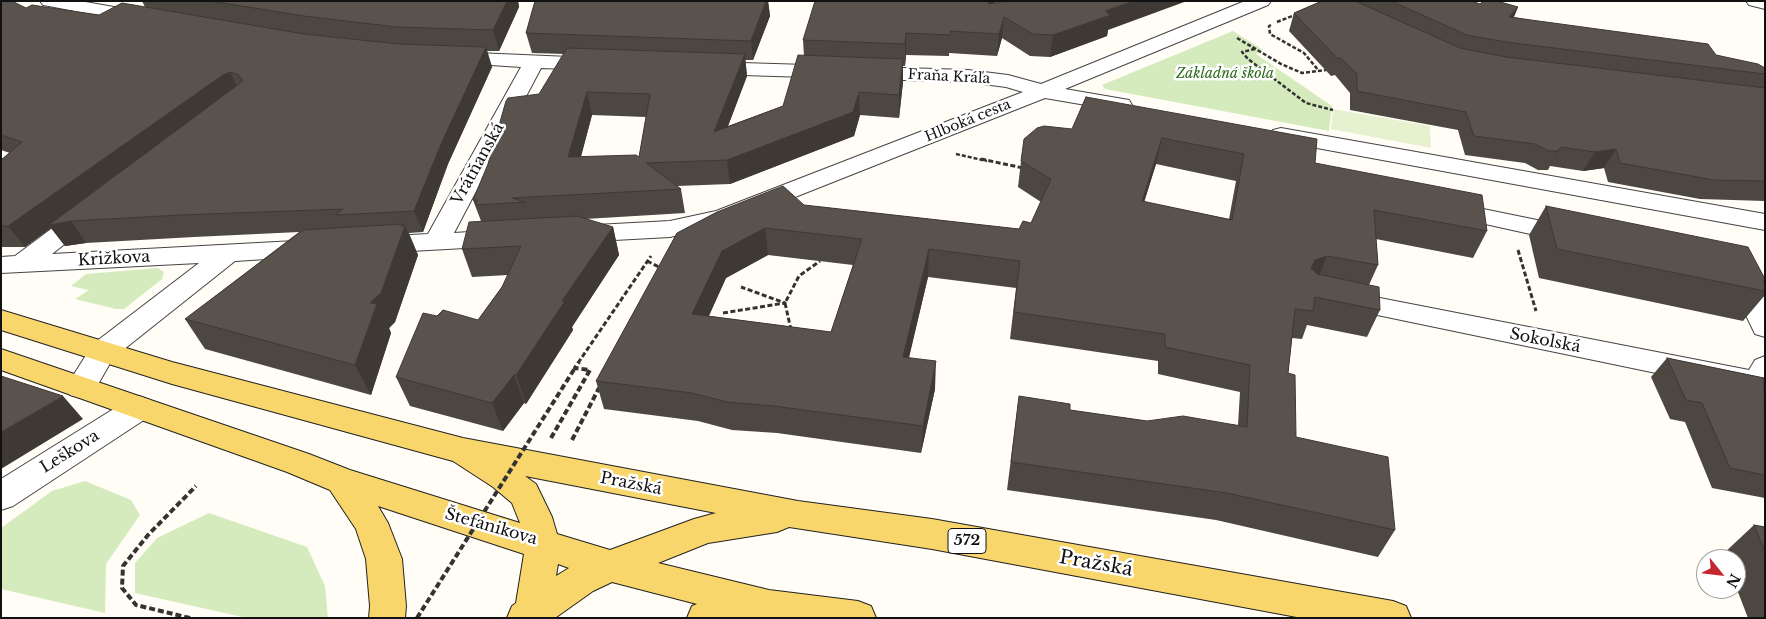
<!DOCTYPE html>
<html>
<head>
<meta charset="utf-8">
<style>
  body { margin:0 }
  #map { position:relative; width:1766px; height:619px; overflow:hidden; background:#fffdf5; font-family:"Libre Baskerville",serif }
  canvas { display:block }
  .frame { position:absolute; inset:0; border:2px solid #111; pointer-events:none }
  .north { position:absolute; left:1696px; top:549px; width:50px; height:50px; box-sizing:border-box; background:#fff; border:1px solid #a0a0a0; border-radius:50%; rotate:119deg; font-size:14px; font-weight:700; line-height:20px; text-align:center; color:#111 }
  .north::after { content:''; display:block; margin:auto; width:18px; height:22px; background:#c4262e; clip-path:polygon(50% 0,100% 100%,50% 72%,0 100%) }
</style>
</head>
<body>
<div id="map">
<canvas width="1766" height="619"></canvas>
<div class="frame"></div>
<div class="north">N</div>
</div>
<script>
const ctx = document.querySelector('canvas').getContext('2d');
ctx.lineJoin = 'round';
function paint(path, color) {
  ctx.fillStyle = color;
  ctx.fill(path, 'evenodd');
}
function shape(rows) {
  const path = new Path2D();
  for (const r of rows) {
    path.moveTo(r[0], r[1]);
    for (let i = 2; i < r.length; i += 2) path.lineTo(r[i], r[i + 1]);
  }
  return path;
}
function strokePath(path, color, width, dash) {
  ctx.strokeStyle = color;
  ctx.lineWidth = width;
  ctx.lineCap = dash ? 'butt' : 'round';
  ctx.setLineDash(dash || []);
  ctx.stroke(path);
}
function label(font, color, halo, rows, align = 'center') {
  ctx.font = font + ' "Libre Baskerville",serif';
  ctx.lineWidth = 5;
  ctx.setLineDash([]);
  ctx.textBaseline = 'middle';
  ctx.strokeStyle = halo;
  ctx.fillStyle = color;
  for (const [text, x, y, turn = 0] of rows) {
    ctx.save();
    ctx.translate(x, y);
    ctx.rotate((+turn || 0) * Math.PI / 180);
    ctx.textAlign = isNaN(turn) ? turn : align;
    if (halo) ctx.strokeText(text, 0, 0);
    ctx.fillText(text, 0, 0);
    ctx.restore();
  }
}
const green = shape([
  [1233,31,1263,50,1256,54,1332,106,1329,131,1105,89,1102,85],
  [158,268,164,272,162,279,124,309,116,309,75,299,89,290,71,286,86,274],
  [85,481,131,500,140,515,106,564,105,613,1,589,1,528,52,491],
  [209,513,307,547,325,586,328,618,247,618,135,593,135,563,157,538]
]);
const pitch = shape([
  [1333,109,1430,126,1431,148,1331,129]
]);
const pathFar2 = shape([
  [1277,22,1297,14],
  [1271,25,1269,26,1270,34,1304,53,1319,71],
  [1237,38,1281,64,1302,73,1326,70],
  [1255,49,1242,52,1248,59,1306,103,1333,110],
  [956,154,987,161]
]);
const pathFar1 = shape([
  [981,159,1023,168],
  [1518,250,1536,311],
  [647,261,661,268],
  [723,313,785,303,741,287],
  [791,330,785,303,799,276,820,261],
  [578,363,651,256]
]);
const path = shape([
  [551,438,590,370,575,368,579,362],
  [572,440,599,388],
  [190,618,136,605,122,588,123,566,148,535,196,486]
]);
const minor = shape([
  [40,1,80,1,142,12,149,14,151,18,149,22,142,24,49,6,43,5,40,1],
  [1245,1,1271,1,1268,5,1065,89,1129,100,1132,105,1129,110,1121,111,1045,98,732,222,670,237,577,242,568,240,564,234,568,228,577,226,670,221,716,211,1023,92,1006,87,968,82,710,74,703,72,700,68,703,64,710,62,968,70,1008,75,1041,84,1245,1],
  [1746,1,1765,1,1765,9,1749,5,1746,1],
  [452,52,594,58,601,60,604,64,601,68,594,70,541,68,454,233,501,230,510,232,514,238,510,244,501,246,375,253,366,251,362,245,366,239,375,237,428,234,521,67,445,62,442,58,445,54,452,52],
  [1281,128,1765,214,1765,230,1273,140,1270,135,1273,130,1281,128],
  [1449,202,1571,227,1580,229,1584,235,1580,241,1571,243,1440,214,1437,209,1440,204,1449,202],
  [87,206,96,209,99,214,96,219,52,254,314,240,323,242,327,248,323,254,314,256,235,261,113,358,92,395,81,398,70,395,66,387,93,344,199,263,1,273,1,257,15,256,78,209,87,206],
  [1739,265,1748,268,1765,299,1765,337,1755,334,1726,274,1730,268,1739,265],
  [1344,291,1749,370,1755,360,1765,356,1765,392,1757,394,1334,306,1330,300,1334,294,1344,291],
  [139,396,150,400,154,408,150,416,13,506,1,510,1,479,128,400,139,396]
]);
const major = shape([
  [1,310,172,362,463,438,798,501,932,519,1393,601,1406,606,1411,618,1302,618,932,549,789,527,777,532,708,543,658,563,769,590,858,601,871,606,876,618,687,618,692,606,697,604,612,582,593,591,555,618,507,618,512,606,516,603,524,554,378,506,388,523,402,559,406,606,405,618,369,618,370,606,366,559,356,529,330,490,287,472,1,370,1,349,309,454,350,470,520,523,512,503,493,487,453,461,172,384,1,330,1,310],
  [525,476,716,513,694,519,610,550,557,534,552,517,536,484,525,476],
  [558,564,569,568,556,576,558,564]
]);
const pathBridge = shape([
  [417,618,575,368]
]);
const wall = shape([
  [1,1,26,8,99,15,145,7,142,1,518,1,519,7,499,51,487,51,492,67,448,164,423,232,409,233,418,255,395,322,389,328,391,333,371,395,205,349,185,319,299,232,194,237,86,243,65,246,51,228,25,247,1,247,1,160,10,153,1,150],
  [535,1,768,1,770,16,753,60,745,60,747,76,728,126,783,106,804,56,803,40,996,1,995,3,1108,30,1107,36,1050,57,1030,56,1002,38,997,56,949,53,949,56,906,55,905,66,903,66,903,82,899,118,860,115,854,136,730,184,677,186,681,189,685,213,585,219,613,227,619,255,572,327,573,330,526,404,524,403,503,431,410,406,396,377,437,316,478,320,502,287,508,275,472,277,462,249,481,221,473,200,564,54,532,53,526,33],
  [592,115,646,117,639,157,581,157],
  [1322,1,1472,1,1480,4,1518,7,1514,17,1716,55,1765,68,1765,201,1700,199,1608,182,1604,168,1583,171,1550,166,1548,170,1538,170,1525,163,1465,155,1458,130,1350,110,1350,93,1335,75,1331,76,1289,31,1294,13],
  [1086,97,1315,163,1487,231,1473,258,1376,239,1378,265,1369,285,1380,310,1367,337,1307,325,1302,339,1292,338,1288,373,1296,437,1395,530,1378,557,1216,520,1007,490,1019,396,1070,410,1147,421,1238,425,1240,392,1158,374,1158,361,1010,339,1016,288,928,277,909,358,935,389,921,453,777,433,732,430,698,421,604,409,596,381,677,233,804,205,1019,229,1031,223,1041,202,1018,187,1021,161,1072,129],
  [1156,164,1236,181,1229,219,1144,202],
  [768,255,853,265,831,332,709,316,726,278],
  [1546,206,1765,278,1765,295,1743,321,1539,278,1529,235],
  [1667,358,1765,378,1765,498,1712,488,1685,422,1670,419,1651,377],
  [1754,525,1765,527,1765,618,1748,618,1736,587,1736,559,1725,559,1723,554]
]);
const shadedWall = shape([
  [507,1,518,1,519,7,499,51,493,30],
  [766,1,768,1,770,16,753,60,751,41],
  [989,1,996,1,987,25,988,4],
  [1133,1,1187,1,1108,30,1107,36,1050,57,1053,35,1105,11],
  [1518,7,1511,23,1509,17],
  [1004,17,1002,38,997,56,999,34],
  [906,33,906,55,905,66,905,44],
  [486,47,492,67,448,164,423,232,414,211,441,144],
  [745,54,747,76,717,155,714,132],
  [903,59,903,82,899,118,899,95],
  [230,72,240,92,71,221,86,243,65,246,51,228,25,247,8,226,223,75],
  [587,92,592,115,574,181,568,157],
  [859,92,860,115,854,136,730,184,727,160],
  [1162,138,1156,164,1136,228,1142,201],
  [1561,147,1550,166,1548,170,1558,151],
  [1616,149,1604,168,1583,171,1595,152],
  [402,224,404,230,405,226,418,255,395,322,389,328,391,333,371,395,355,365,370,303],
  [613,227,619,255,572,327,573,330,526,404,516,375,562,301],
  [765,228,768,255,726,278,697,341,692,314,722,251],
  [929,249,928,277,902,385,903,357],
  [1327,256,1316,283,1311,268,1315,260],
  [936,361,935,389,921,453,923,426],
  [514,375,524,403,503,431,492,403],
  [63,396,83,419,1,469,1,432]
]);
const building = shape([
  [1,1,12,1,26,8,32,5,99,15,122,3,304,34,398,44,486,47,441,144,414,211,335,215,343,209,180,215,71,221,49,225,243,81,239,75,230,72,223,75,8,226,1,226,1,160,22,142,1,135,1,1],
  [210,1,507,1,493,30,397,27,304,16,210,1],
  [535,1,766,1,751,41,526,33,535,1],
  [815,1,989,1,988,4,1008,1,1133,1,1105,11,1111,15,1053,35,1033,34,1004,17,999,34,950,31,950,35,906,33,905,44,803,40,815,1],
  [1322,1,1355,1,1460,48,1506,57,1765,88,1765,181,1714,180,1620,163,1616,149,1595,152,1561,147,1558,151,1549,151,1535,144,1474,136,1466,112,1357,91,1357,74,1341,58,1337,58,1294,13,1322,1],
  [1391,1,1472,1,1480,4,1483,1,1497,1,1518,7,1509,17,1708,44,1716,55,1758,64,1765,68,1765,74,1506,42,1467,35,1391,1],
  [567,48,745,54,714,132,783,106,798,55,903,59,899,95,859,92,853,112,727,160,646,163,681,189,512,198,525,202,476,205,477,200,473,200,488,164,506,101,508,98,539,94,567,48],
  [587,92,650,94,639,157,636,155,568,157,587,92],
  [1086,97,1317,139,1315,163,1482,195,1487,231,1374,210,1378,265,1327,256,1315,260,1311,268,1317,274,1379,287,1380,310,1315,297,1313,311,1295,309,1288,373,1295,375,1296,437,1388,457,1395,530,1227,493,1011,462,1019,396,1070,404,1070,410,1147,421,1183,416,1247,427,1250,365,1165,347,1165,334,1014,312,1020,261,929,249,903,357,936,361,923,426,774,406,727,402,692,393,596,381,677,233,717,212,783,186,804,205,1019,229,1023,221,1031,223,1051,179,1021,161,1024,139,1037,128,1044,126,1072,129,1086,97],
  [1162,138,1244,154,1232,220,1142,201,1162,138],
  [765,228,862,239,831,332,692,314,722,251,765,228],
  [1546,206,1748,247,1765,279,1765,281,1763,281,1765,284,1765,291,1557,249,1546,206],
  [577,216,613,227,562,301,565,301,516,375,514,375,492,403,396,377,423,313,437,316,443,310,478,320,502,287,521,246,462,249,469,222,577,216],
  [402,224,401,226,405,226,381,293,370,303,377,304,355,365,185,319,303,230,402,224],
  [1667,358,1764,378,1765,475,1730,468,1702,403,1686,400,1667,358],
  [1,376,63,396,1,432,1,376],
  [1754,525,1765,527,1765,551,1754,525]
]);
const farParknames = [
  ["Základná škola",1225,74]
];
const farStreetnames = [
  ["Fraňa Kráľa",949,77,3],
  ["Hlboká cesta",968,121,-22]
];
const shields = [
  [967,541,38]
];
const shieldNames = [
  ["572",967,541]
];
const streetNames = [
  ["Vrátňanská",478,164,-61],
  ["Križkova",114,259,-3],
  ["Sokolská",1545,341,11],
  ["Leškova",70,452,-32],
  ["Pražská",631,484,11],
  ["Štefánikova",491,527,16]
];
const nearStreetnames = [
  ["Pražská",1096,564,10]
];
paint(green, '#d5ebbd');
paint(pitch, '#e6f2cf');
strokePath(minor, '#444', 2);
strokePath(major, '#222', 2);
strokePath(pathFar2, '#333', 2.5, [4, 2]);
strokePath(pathFar1, '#333', 3, [5, 2.5]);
strokePath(path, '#333', 4, [6, 3]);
paint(minor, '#fff');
paint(major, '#f9d66b');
strokePath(pathBridge, '#333', 4, [6, 3]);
paint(wall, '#4d4742');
paint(shadedWall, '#3f3936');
paint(building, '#5a524d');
strokePath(building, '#3f3936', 1);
label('italic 14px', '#2f6b1f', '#fff', farParknames);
label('14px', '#111', '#fff', farStreetnames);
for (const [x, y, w] of shields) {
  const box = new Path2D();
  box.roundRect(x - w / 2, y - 12.5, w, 25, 4);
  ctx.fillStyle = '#fff';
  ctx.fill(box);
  strokePath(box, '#111', 1);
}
label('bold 15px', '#111', null, shieldNames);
label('16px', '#111', '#fff', streetNames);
label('19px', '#111', '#fff', nearStreetnames);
</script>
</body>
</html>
